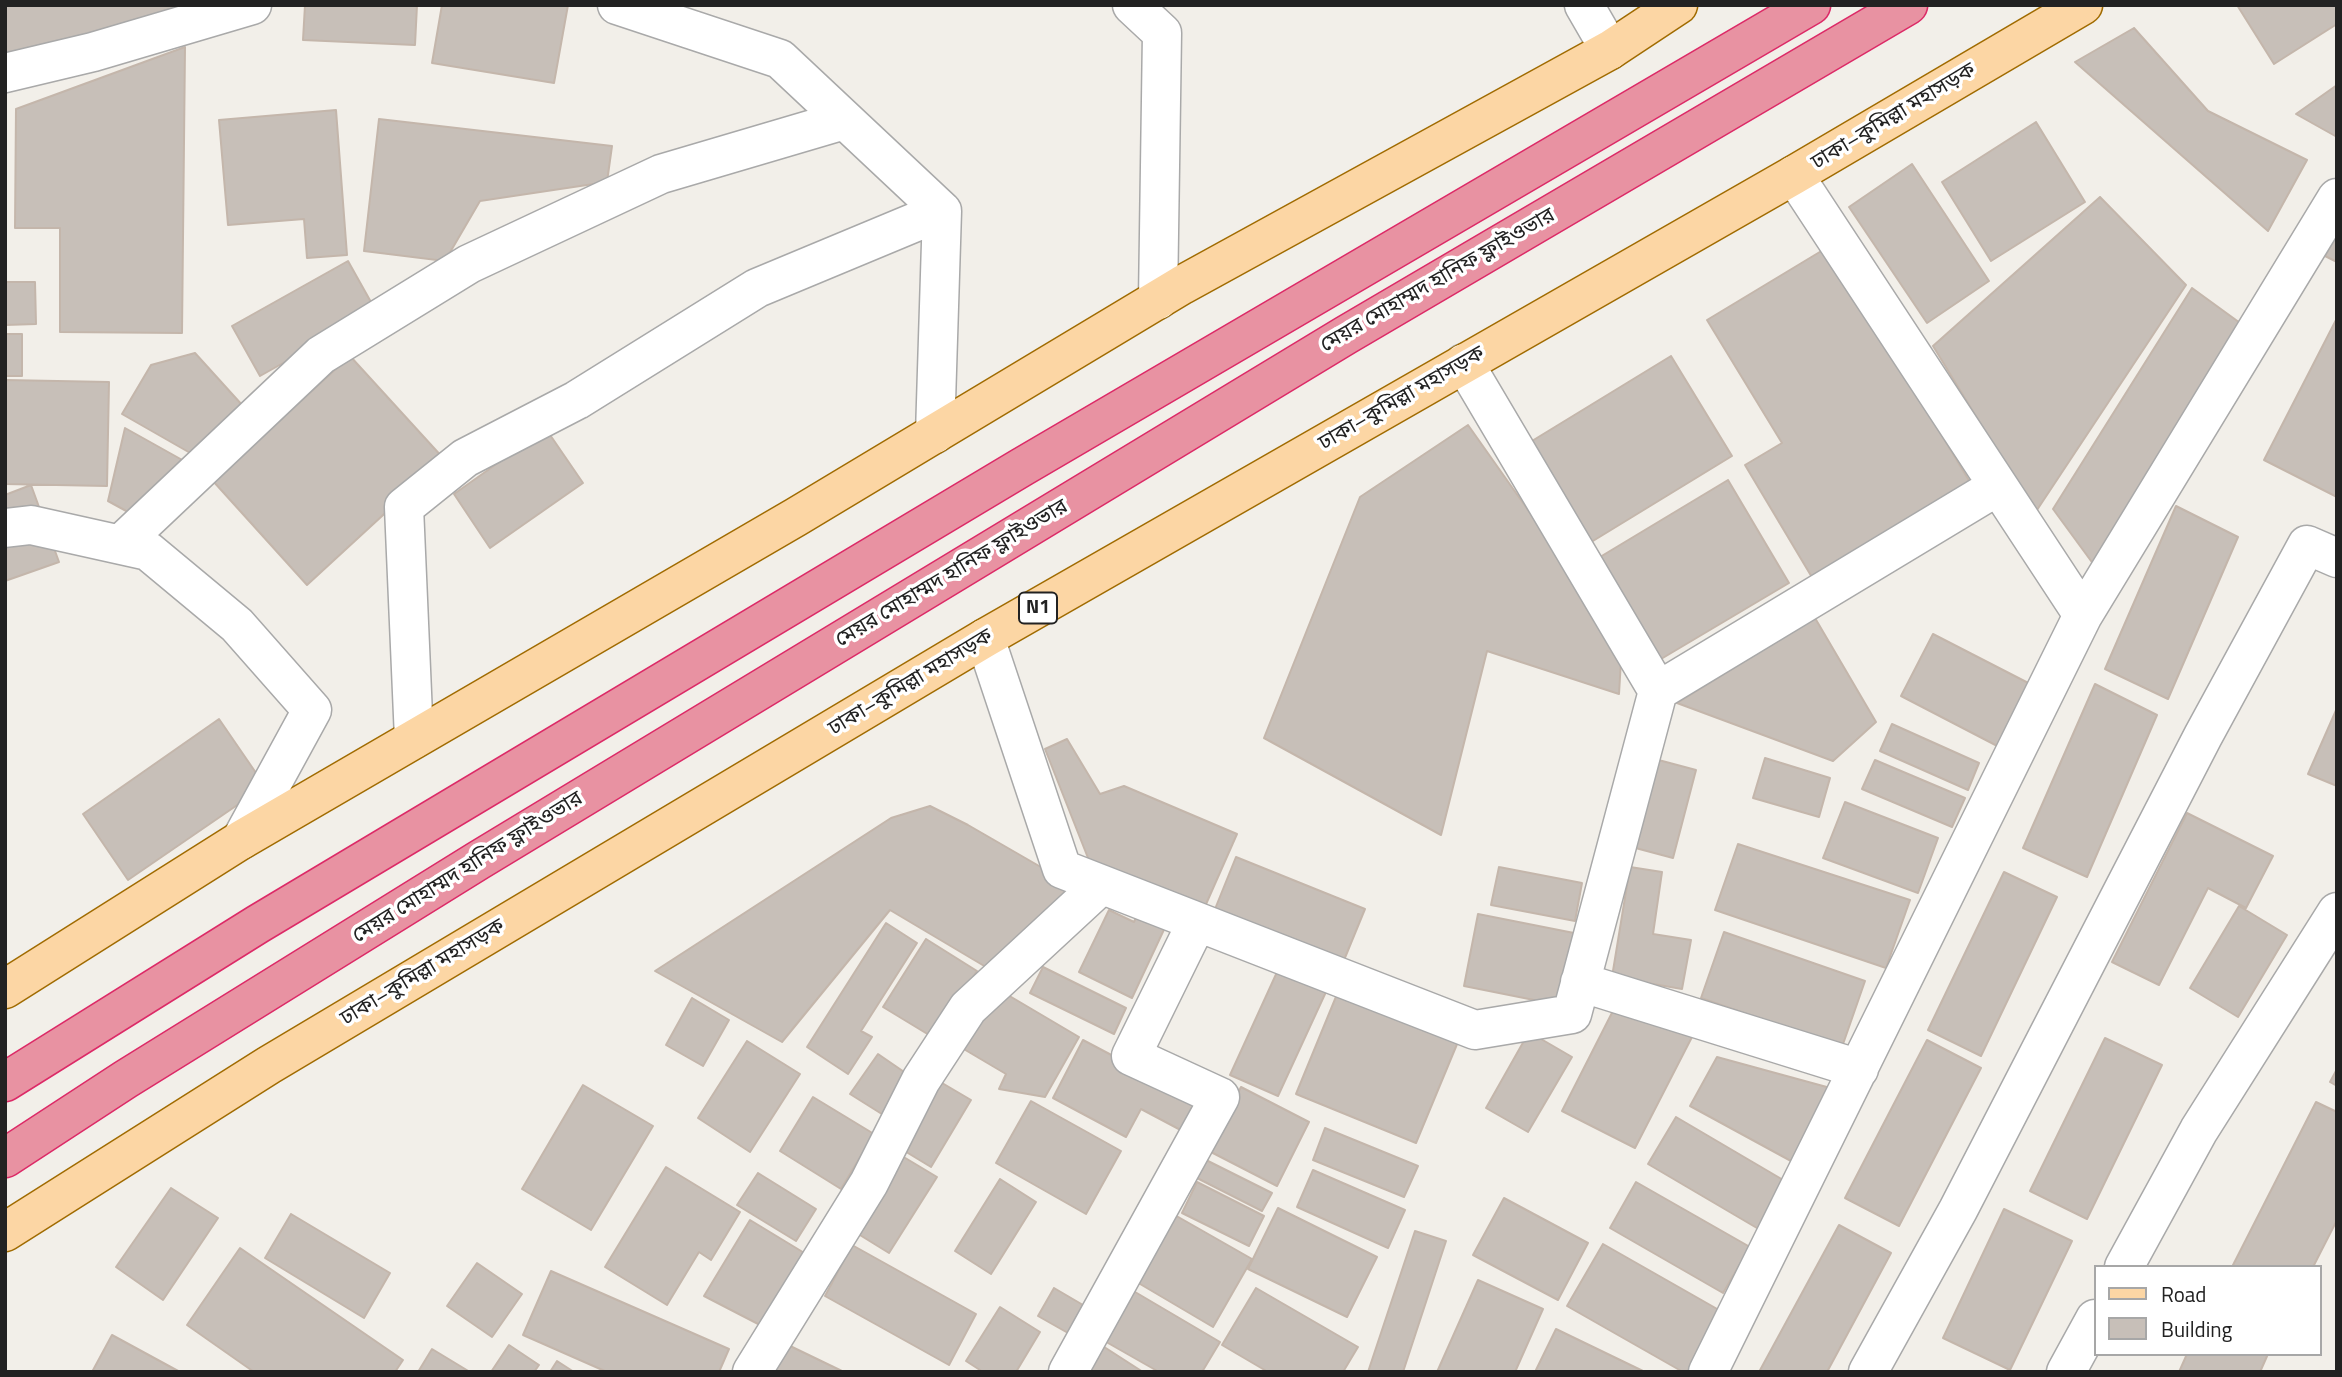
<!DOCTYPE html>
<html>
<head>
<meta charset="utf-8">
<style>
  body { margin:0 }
  #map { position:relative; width:2342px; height:1377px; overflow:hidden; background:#f2efe9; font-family:"Titillium Web",sans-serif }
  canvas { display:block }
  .frame { position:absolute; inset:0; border:7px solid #222; pointer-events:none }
  .legend { position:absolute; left:2094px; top:1265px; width:228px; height:91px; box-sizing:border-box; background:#fff; border:2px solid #a7a7a7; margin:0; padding:9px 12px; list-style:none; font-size:21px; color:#222 }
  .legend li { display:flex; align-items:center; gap:14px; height:35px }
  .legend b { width:35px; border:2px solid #a7a7a7 }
</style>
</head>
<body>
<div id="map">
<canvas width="2342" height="1377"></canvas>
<div class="frame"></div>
<ul class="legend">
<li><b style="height:9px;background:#fcd6a4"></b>Road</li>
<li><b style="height:19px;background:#c7bfb8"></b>Building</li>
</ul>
</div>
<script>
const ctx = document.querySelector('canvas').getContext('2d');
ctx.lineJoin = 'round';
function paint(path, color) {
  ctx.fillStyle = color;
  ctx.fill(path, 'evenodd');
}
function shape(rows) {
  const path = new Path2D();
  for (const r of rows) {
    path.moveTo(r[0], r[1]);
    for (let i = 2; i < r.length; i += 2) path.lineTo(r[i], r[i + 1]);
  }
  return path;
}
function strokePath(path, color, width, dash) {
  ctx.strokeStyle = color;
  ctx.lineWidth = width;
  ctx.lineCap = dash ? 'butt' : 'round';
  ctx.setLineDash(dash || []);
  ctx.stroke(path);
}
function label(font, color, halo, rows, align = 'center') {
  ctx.font = font + ' "Titillium Web","Noto Sans Bengali",sans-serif';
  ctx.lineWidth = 7;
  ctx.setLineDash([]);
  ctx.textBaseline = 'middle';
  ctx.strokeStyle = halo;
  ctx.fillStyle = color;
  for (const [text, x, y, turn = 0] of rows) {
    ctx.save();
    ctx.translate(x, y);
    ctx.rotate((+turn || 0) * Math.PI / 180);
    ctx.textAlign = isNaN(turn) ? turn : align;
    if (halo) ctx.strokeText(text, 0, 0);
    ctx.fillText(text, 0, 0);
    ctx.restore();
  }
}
const building = shape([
  [5,5,240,5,5,57,5,5],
  [305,5,417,5,415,45,303,40,305,5],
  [442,5,568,5,554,83,432,63,442,5],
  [2237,5,2337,5,2337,24,2274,64,2237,5],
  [2134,28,2208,111,2307,160,2268,231,2075,62,2134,28],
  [185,47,182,333,60,332,60,228,15,228,16,109,185,47],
  [2337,85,2337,137,2296,114,2337,85],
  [336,110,347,255,307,258,304,219,228,225,219,120,336,110],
  [379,119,612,146,607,182,480,201,445,261,364,251,379,119],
  [2036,122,2085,202,1991,261,1942,182,2036,122],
  [1912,164,1989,281,1927,323,1849,207,1912,164],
  [2100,197,2186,285,2035,513,1933,346,2100,197],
  [2337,233,2337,262,2325,256,2337,233],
  [1828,247,1970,482,1813,579,1745,465,1782,443,1707,320,1828,247],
  [348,261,376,311,260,376,232,326,348,261],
  [5,282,35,282,36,324,5,325,5,282],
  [2192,288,2247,328,2094,565,2053,509,2192,288],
  [2337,318,2337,497,2264,460,2337,318],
  [5,334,22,334,22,376,5,376,5,334],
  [195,353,243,406,192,454,122,414,151,365,195,353],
  [350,356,444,459,307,585,213,481,350,356],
  [1671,356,1732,456,1588,544,1527,444,1671,356],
  [5,380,109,382,107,486,5,484,5,380],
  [1468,425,1622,643,1619,694,1487,651,1441,835,1264,738,1360,497,1468,425],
  [125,428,193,466,139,518,108,501,125,428],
  [546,429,583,483,490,548,454,494,546,429],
  [1728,480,1789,583,1656,662,1595,560,1728,480],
  [31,485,59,562,5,581,5,495,31,485],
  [2176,506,2238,537,2168,699,2105,669,2176,506],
  [1815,618,1876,722,1833,761,1677,703,1815,618],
  [1933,634,2038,688,2005,750,1901,696,1933,634],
  [2095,684,2157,715,2087,877,2023,848,2095,684],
  [2337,708,2337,786,2308,774,2337,708],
  [219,719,265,786,128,880,83,814,219,719],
  [1892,724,1979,763,1968,790,1880,751,1892,724],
  [1067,739,1100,794,1124,786,1237,834,1203,911,1090,863,1045,749,1067,739],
  [1651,758,1696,770,1673,858,1628,846,1651,758],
  [1765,758,1830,778,1819,817,1753,798,1765,758],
  [1875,760,1965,798,1952,827,1862,789,1875,760],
  [1845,802,1938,838,1918,893,1823,858,1845,802],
  [930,806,968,825,1072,885,991,970,890,910,782,1042,655,971,891,818,930,806],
  [2187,813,2273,856,2246,908,2208,888,2159,985,2112,962,2187,813],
  [1738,844,1910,900,1886,968,1715,910,1738,844],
  [1236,857,1365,909,1342,965,1213,914,1236,857],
  [1499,867,1582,883,1575,921,1491,905,1499,867],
  [1630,867,1662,872,1653,934,1691,940,1682,989,1612,977,1630,867],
  [2004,872,2057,897,1981,1056,1928,1030,2004,872],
  [2239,906,2287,935,2238,1017,2190,988,2239,906],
  [1140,908,1168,921,1132,998,1079,972,1109,910,1134,922,1140,908],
  [1478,914,1579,934,1564,1006,1464,986,1478,914],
  [886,923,917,943,861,1031,872,1037,848,1074,807,1047,886,923],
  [1724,932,1865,981,1842,1047,1701,998,1724,932],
  [926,939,977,971,934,1038,883,1007,926,939],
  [1283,959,1331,981,1278,1096,1230,1075,1283,959],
  [1043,967,1126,1008,1114,1034,1030,993,1043,967],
  [1340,987,1460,1037,1416,1143,1296,1094,1340,987],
  [996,988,1079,1037,1045,1097,999,1089,1006,1074,962,1048,996,988],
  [692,998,729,1020,703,1066,666,1045,692,998],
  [1619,999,1692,1037,1635,1148,1562,1111,1619,999],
  [1529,1032,1572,1057,1528,1132,1486,1108,1529,1032],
  [2105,1038,2162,1065,2087,1219,2030,1191,2105,1038],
  [1083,1040,1206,1105,1190,1135,1141,1109,1126,1137,1053,1098,1083,1040],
  [1927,1040,1981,1068,1899,1226,1845,1198,1927,1040],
  [747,1041,800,1074,750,1152,698,1118,747,1041],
  [878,1054,910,1076,885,1116,850,1094,878,1054],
  [1717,1057,1834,1089,1791,1161,1690,1106,1717,1057],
  [2337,1069,2337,1086,2330,1082,2337,1069],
  [937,1080,971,1100,931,1167,898,1147,937,1080],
  [583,1085,653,1126,591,1230,522,1189,583,1085],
  [1241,1087,1309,1122,1277,1186,1209,1151,1241,1087],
  [813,1097,874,1134,841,1189,780,1151,813,1097],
  [1031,1101,1121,1151,1086,1214,996,1163,1031,1101],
  [2316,1102,2337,1112,2337,1220,2313,1267,2232,1267,2316,1102],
  [1676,1117,1790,1184,1762,1231,1648,1164,1676,1117],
  [1325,1128,1418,1166,1404,1197,1313,1160,1325,1128],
  [902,1156,937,1177,889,1253,855,1232,902,1156],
  [1206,1160,1272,1193,1262,1211,1197,1178,1206,1160],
  [666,1167,740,1212,711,1260,699,1252,667,1305,605,1267,666,1167],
  [1313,1170,1405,1210,1388,1248,1297,1207,1313,1170],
  [758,1173,816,1209,796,1241,737,1205,758,1173],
  [1000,1179,1036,1202,991,1274,955,1251,1000,1179],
  [1197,1182,1264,1216,1249,1246,1182,1213,1197,1182],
  [1636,1182,1750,1247,1723,1293,1610,1228,1636,1182],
  [171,1188,218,1218,163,1300,116,1267,171,1188],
  [1504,1198,1588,1243,1558,1300,1473,1255,1504,1198],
  [1278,1208,1377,1257,1347,1317,1248,1269,1278,1208],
  [2004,1209,2072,1241,2010,1370,1943,1338,2004,1209],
  [291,1214,390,1273,364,1318,265,1258,291,1214],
  [1173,1214,1252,1259,1213,1327,1135,1281,1173,1214],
  [750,1220,806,1254,762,1326,704,1296,750,1220],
  [1839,1225,1891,1253,1827,1372,1759,1372,1839,1225],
  [1415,1231,1446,1241,1403,1372,1368,1372,1415,1231],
  [1603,1244,1726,1314,1693,1372,1683,1372,1567,1306,1603,1244],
  [852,1245,976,1314,949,1365,825,1296,852,1245],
  [240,1248,403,1360,395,1372,254,1372,187,1325,240,1248],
  [477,1263,522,1294,492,1337,447,1306,477,1263],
  [551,1271,729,1349,719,1372,607,1372,523,1335,551,1271],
  [1478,1280,1543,1309,1515,1372,1437,1372,1478,1280],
  [1054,1288,1083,1305,1068,1333,1038,1316,1054,1288],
  [1256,1288,1358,1347,1343,1372,1268,1372,1222,1345,1256,1288],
  [1130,1289,1220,1342,1202,1372,1159,1372,1101,1339,1130,1289],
  [1000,1307,1040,1332,1016,1372,983,1372,966,1361,1000,1307],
  [1556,1329,1645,1372,1535,1372,1556,1329],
  [112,1335,180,1372,92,1372,112,1335],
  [1098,1343,1143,1372,1080,1372,1098,1343],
  [786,1344,844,1372,772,1372,786,1344],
  [509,1345,539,1365,534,1372,491,1372,509,1345],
  [432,1349,470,1372,418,1372,432,1349],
  [2187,1354,2268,1354,2260,1372,2179,1372,2187,1354],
  [557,1361,574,1372,550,1372,557,1361]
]);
const minor = shape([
  [617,5,780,59,942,211,935,434],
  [1132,5,1162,33,1158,300],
  [1584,5,1610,50],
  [5,73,93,52,252,5],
  [1794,175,2083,615],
  [1464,363,1658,691],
  [5,528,31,525,148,551,237,625,312,710,241,840],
  [121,544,321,355,469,264,661,174,844,120],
  [985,638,1062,869,1475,1030,1572,1014,1658,691,1998,486],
  [414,739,404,507,465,458,577,400,757,288,942,211],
  [1580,982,1859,1069],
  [2124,1267,2199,1130,2337,912],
  [752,1372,869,1183,921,1080,968,1008,1101,885],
  [1068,1372,1220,1097,1131,1056,1197,922],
  [1708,1372,2083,615,2337,198],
  [1868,1372,1958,1210,2203,736,2307,545,2337,558],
  [2066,1372,2095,1319]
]);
const primary = shape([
  [5,989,241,840,796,517,1182,285,1610,50,1678,5],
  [5,1232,269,1065,985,638,1794,175,2083,5]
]);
const motorway = shape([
  [5,1082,258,924,1022,467,1811,5],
  [5,1158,126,1079,479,860,1346,335,1908,5]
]);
const shields = [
  [1038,608,38]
];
const shieldNames = [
  ["N1",1038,608]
];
const streetNames = [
  ["ঢাকা–কুমিল্লা মহাসড়ক",1894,117,-31],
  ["মেয়র মোহাম্মদ হানিফ ফ্লাইওভার",1438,281,-30],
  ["ঢাকা–কুমিল্লা মহাসড়ক",1402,399,-30],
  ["মেয়র মোহাম্মদ হানিফ ফ্লাইওভার",952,574,-31],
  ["ঢাকা–কুমিল্লা মহাসড়ক",911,683,-31],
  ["মেয়র মোহাম্মদ হানিফ ফ্লাইওভার",468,868,-32],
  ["ঢাকা–কুমিল্লা মহাসড়ক",423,973,-31]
];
paint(building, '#c7bfb8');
strokePath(building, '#c4b6ab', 2);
strokePath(minor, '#a9a9a9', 41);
strokePath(primary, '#a06b00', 41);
strokePath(motorway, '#dc2a67', 41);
strokePath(minor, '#fff', 38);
strokePath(primary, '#fcd6a4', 38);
strokePath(motorway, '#e892a2', 38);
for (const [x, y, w] of shields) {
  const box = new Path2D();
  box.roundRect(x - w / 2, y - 15.5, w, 31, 5);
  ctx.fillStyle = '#fff';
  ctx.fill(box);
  strokePath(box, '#222', 2);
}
label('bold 19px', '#222', null, shieldNames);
label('21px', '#222', '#fff', streetNames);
</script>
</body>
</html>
